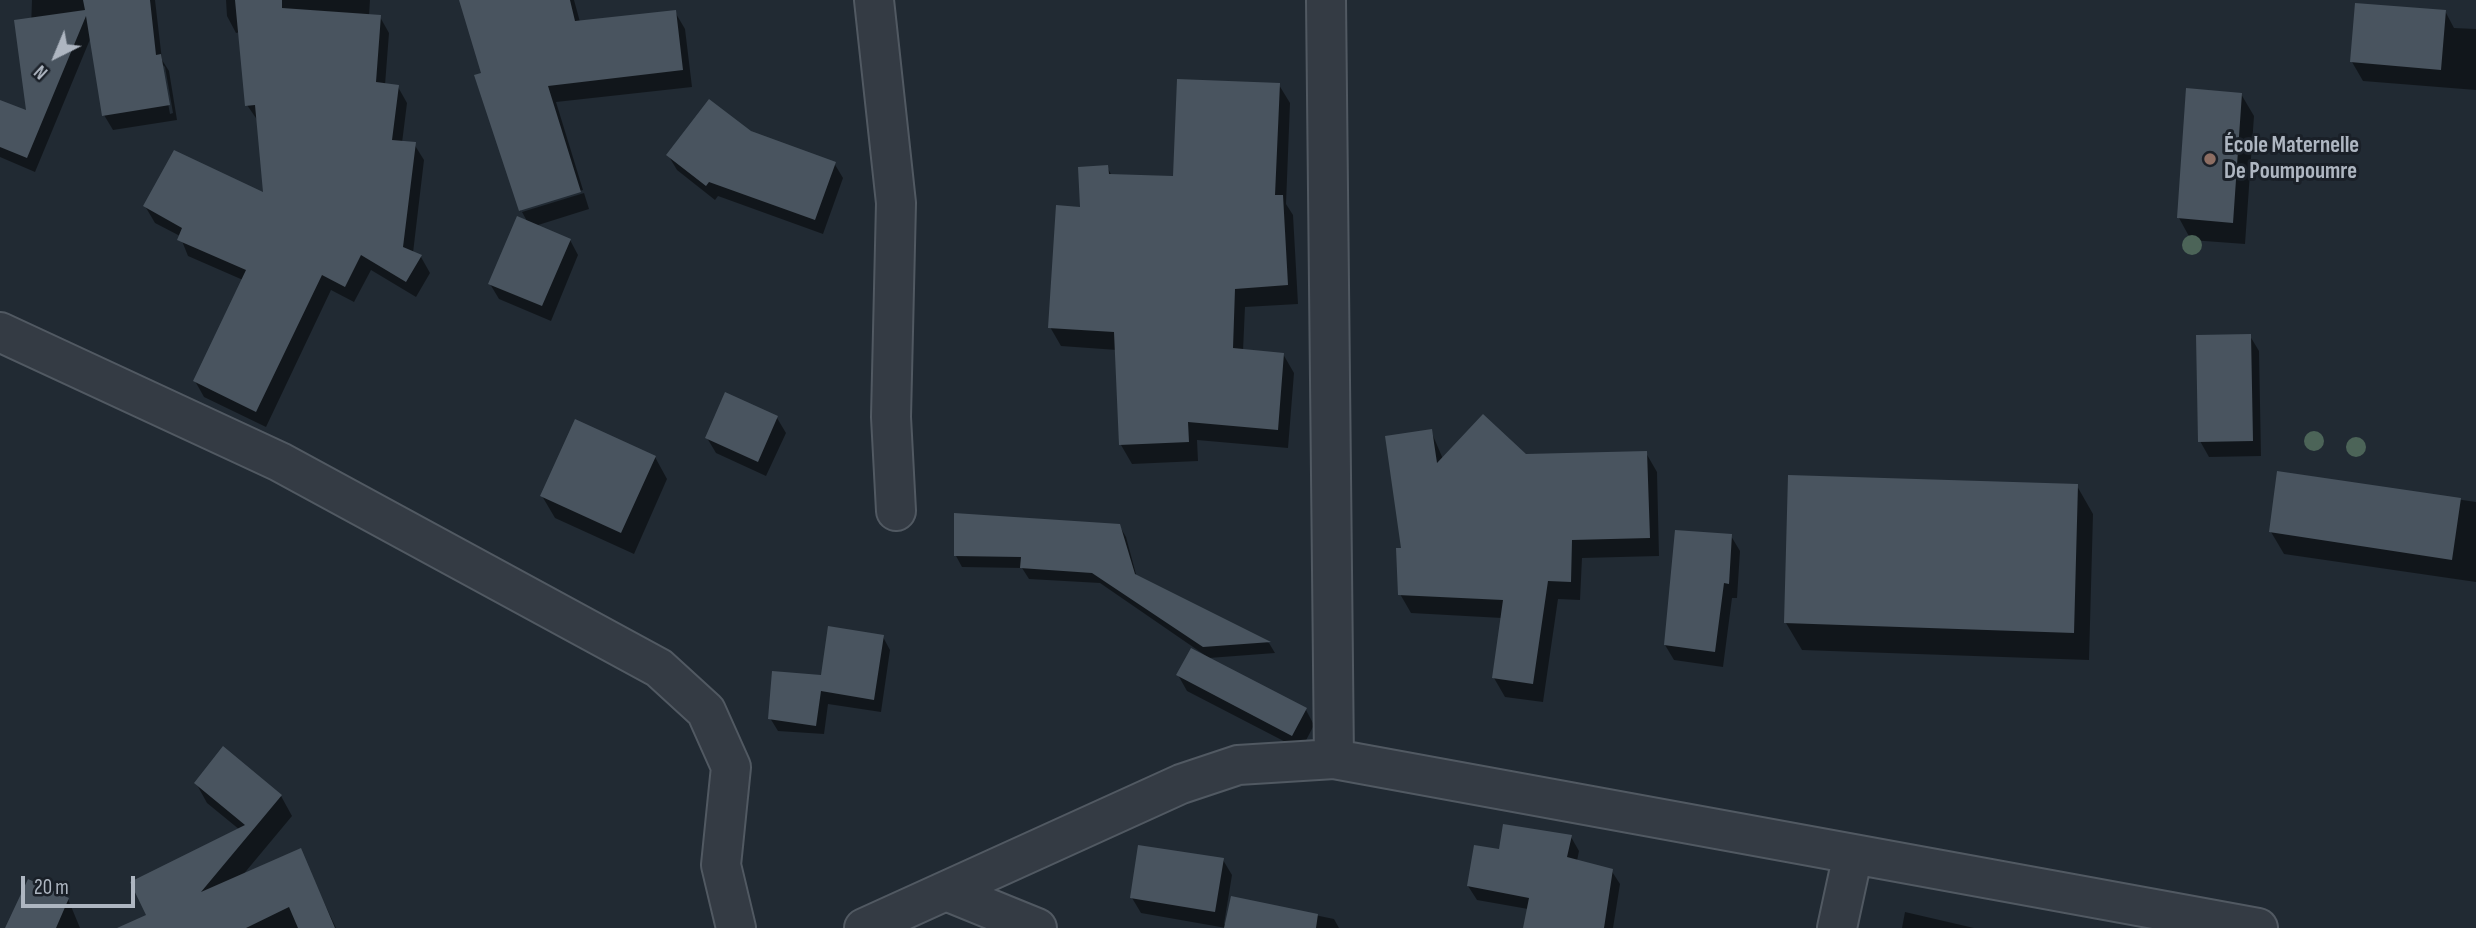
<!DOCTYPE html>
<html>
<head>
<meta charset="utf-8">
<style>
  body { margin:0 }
  #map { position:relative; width:2476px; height:928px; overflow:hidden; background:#212a33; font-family:"Sofia Sans Condensed",sans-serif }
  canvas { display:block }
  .north { position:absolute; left:21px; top:21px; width:70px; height:70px; -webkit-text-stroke:5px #1a2028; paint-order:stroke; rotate:223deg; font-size:19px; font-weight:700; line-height:28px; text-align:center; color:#aeb6c1 }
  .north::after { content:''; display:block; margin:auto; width:24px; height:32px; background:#aeb6c1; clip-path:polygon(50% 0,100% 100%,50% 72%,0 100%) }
  .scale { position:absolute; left:21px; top:876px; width:114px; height:32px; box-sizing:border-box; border:4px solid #aeb6c1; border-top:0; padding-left:9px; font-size:21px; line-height:24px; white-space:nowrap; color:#aeb6c1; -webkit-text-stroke:5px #1a2028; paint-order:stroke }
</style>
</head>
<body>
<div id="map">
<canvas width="2476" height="928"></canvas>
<div class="north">N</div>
<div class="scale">20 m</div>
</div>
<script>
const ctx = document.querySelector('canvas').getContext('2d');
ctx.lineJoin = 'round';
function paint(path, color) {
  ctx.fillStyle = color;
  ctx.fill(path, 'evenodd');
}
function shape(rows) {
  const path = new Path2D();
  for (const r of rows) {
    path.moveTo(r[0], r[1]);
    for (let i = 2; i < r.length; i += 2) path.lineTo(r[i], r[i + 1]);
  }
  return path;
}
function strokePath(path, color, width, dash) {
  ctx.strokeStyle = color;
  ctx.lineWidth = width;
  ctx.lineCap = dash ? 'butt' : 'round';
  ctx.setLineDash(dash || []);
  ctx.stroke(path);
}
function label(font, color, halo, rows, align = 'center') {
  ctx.font = font + ' "Sofia Sans Condensed",sans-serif';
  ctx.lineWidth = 6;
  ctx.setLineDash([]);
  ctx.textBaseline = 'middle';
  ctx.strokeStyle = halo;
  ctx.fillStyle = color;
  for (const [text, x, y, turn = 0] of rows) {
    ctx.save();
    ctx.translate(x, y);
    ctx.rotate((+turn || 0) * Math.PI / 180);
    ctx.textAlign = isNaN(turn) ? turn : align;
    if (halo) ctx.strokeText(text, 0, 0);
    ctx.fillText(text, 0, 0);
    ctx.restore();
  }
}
const shadow = shape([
  [32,0,155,0,162,60,169,71,177,120,113,130,104,115,91,37,35,172,0,157,0,102,28,113],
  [161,63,165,67,173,113,170,114],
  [226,0,370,0,369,16,380,17,389,33,385,85,398,87,407,103,402,143,414,144,424,160,413,253,421,257,430,273,416,297,371,270,354,302,331,290,266,427,204,397,195,381,243,280,188,256,180,236,155,223,145,206,265,195,258,121,247,105,240,32,236,33,227,16],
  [461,0,574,0,580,22,675,12,685,29,692,87,556,102,583,190,521,209,521,212,476,76,483,74],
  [2445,11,2454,28,2476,29,2476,90,2363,81,2352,62],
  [1279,85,1290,103,1286,204,1293,215,1298,304,1245,307,1243,351,1283,354,1294,373,1288,448,1197,440,1198,461,1132,464,1121,445,1117,350,1061,346,1050,327,1082,209,1107,167,1112,176,1175,177],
  [2241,94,2254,116,2245,244,2191,240,2179,218],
  [751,133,834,163,843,178,823,234,718,196,715,200,677,170,668,155],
  [584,193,589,209,535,226,570,240,578,255,551,321,499,299,490,284,528,223,522,212],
  [2250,336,2259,351,2261,456,2209,457,2200,441],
  [777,418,786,433,766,476,716,453,707,438],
  [1431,431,1443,459,1646,453,1657,472,1659,556,1582,558,1580,600,1558,599,1543,702,1505,697,1494,678,1502,618,1411,613,1400,594,1403,550],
  [655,457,667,479,634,554,555,518,542,496],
  [2279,473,2476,502,2476,582,2284,554,2271,532],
  [2077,486,2093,514,2089,660,1802,650,1786,623],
  [1119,525,1126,537,1137,578,1269,643,1275,653,1209,658,1100,583,1029,579,1022,568,962,567,956,556],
  [1731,536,1740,551,1737,598,1732,598,1723,667,1674,660,1665,645],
  [883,637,890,650,881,712,828,704,824,734,778,731,770,718,822,677],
  [1178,675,1306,710,1314,725,1301,750,1187,691],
  [196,783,281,796,292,816,242,876,300,851,336,928,155,928,240,830,207,803],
  [1571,837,1579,851,1577,861,1611,870,1620,884,1613,928,1525,928,1528,909,1477,900,1468,886,1500,851],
  [1223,860,1232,875,1224,924,1227,925,1232,898,1334,919,1339,928,1226,928,1141,913,1132,898],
  [68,899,80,928,7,928],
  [1905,912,1974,928,1902,928]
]);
const building = shape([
  [83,0,150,0,156,55,161,54,170,105,102,116,86,16,27,158,0,147,0,100,26,110,14,20,85,10],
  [235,0,282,0,282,8,381,15,376,82,399,85,392,140,416,142,403,247,422,255,406,282,361,255,345,287,322,275,256,412,193,381,246,270,177,240,182,228,143,206,174,150,263,192,255,105,245,106],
  [459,0,570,0,575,21,676,10,683,70,548,86,581,192,519,211,474,75,481,73],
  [2355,3,2446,10,2441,70,2350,62],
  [1177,79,1280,83,1275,195,1283,195,1288,285,1235,289,1233,348,1284,353,1278,430,1188,422,1189,442,1119,445,1114,332,1048,328,1056,205,1080,207,1078,167,1108,165,1109,174,1173,176],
  [2186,88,2242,93,2233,223,2177,218],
  [709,99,751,131,836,162,815,220,709,182,706,186,666,155],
  [517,216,571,239,542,306,488,284],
  [2251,334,2253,441,2198,442,2196,335],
  [725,392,778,416,758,462,705,438],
  [1483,414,1526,454,1647,451,1650,538,1572,540,1571,582,1548,581,1533,684,1492,678,1503,600,1398,595,1396,548,1401,548,1385,436,1432,429,1437,463],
  [575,419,656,456,621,533,540,496],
  [2277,471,2461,498,2452,560,2269,532],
  [1788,475,2078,484,2074,633,1784,623],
  [954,513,1120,524,1135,574,1271,642,1203,647,1092,573,1020,568,1021,557,954,556],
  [1675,530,1732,534,1729,584,1724,583,1715,652,1664,645],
  [828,626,884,635,874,700,821,691,816,726,768,719,772,671,821,675],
  [1191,648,1307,708,1292,736,1176,675],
  [223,746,282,795,201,892,301,848,335,928,298,928,289,907,246,928,117,928,146,915,130,882,245,825,194,783],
  [1503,824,1572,835,1567,857,1613,869,1604,928,1523,928,1529,898,1467,886,1474,845,1499,849],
  [1138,845,1224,858,1215,912,1130,898],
  [28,879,69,898,56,928,5,928],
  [1231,896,1318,914,1316,928,1224,928]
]);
const street = shape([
  [874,0,896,203,891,417,896,511],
  [1326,0,1334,759],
  [0,332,280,462,659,668,706,711,731,767,721,865,736,928],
  [946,891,1037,928],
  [864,928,1181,784,1238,765,1334,759,2258,928],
  [1837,928,1853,854]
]);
const trees = [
  [2192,245],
  [2314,441],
  [2356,447]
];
const markers = [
  [2210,159,7,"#8d6e63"]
];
const poiNames = [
  ["École Maternelle",2224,146],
  ["De Poumpoumre",2224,172]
];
paint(shadow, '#0007');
paint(building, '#49545f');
strokePath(street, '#515962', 42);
strokePath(street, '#343b44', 38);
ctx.fillStyle = '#4c6458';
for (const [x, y] of trees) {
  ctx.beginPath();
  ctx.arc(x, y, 10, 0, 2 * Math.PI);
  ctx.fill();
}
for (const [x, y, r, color] of markers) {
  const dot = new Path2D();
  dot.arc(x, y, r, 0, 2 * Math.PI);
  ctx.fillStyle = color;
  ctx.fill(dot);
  strokePath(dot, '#1a2028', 2.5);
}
label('bold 23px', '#aeb6c1', '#1a2028', poiNames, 'left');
</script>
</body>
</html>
